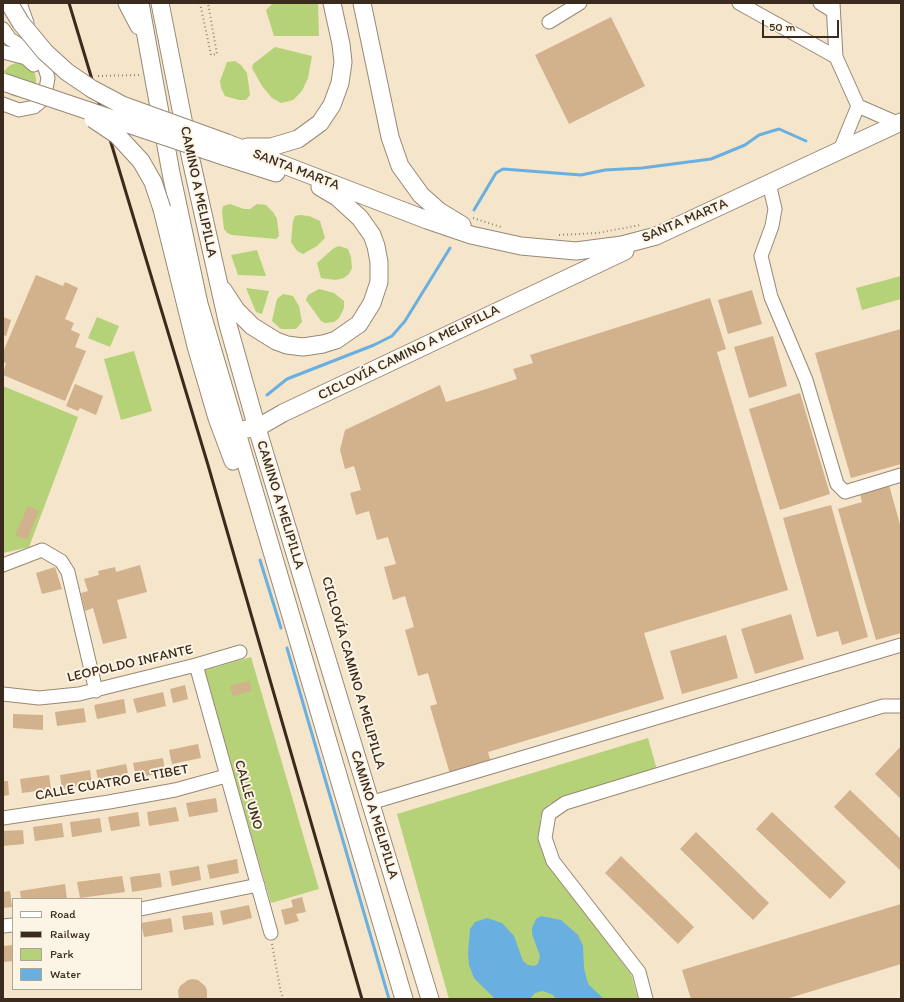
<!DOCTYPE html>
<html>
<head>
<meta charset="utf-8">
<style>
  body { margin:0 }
  #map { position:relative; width:904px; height:1002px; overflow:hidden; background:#f5e5ca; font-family:Itim,sans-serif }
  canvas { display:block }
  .frame { position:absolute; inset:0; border:4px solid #3b2a1e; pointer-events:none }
  .legend { position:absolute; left:12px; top:898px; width:130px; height:92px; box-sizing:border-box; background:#fcf5e5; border:1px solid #afa495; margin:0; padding:5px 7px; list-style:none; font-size:12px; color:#3b2a1e }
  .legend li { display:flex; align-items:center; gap:8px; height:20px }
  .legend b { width:20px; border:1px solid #afa495 }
  .scale { position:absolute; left:762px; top:20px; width:77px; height:18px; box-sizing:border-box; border:2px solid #3b2a1e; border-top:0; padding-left:5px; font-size:12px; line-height:14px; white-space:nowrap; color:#3b2a1e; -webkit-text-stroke:3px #fcf5e5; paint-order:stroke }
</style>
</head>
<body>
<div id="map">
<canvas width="904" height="1002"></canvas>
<div class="frame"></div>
<ul class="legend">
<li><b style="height:5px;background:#fff"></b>Road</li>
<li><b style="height:5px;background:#3b2a1e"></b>Railway</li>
<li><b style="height:11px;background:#b5d278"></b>Park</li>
<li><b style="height:11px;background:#69afdf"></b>Water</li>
</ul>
<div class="scale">50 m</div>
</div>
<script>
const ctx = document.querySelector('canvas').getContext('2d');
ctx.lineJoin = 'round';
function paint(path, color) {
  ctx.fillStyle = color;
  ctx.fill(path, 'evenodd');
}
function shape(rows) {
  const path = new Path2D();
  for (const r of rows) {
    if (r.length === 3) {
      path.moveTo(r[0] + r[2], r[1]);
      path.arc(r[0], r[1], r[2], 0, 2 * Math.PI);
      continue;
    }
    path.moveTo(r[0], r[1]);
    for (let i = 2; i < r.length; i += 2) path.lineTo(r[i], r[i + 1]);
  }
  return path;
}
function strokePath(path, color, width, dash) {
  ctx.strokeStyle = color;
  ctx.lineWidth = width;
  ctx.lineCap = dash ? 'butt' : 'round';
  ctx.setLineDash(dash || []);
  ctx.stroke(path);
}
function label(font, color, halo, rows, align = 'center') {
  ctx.font = font + ' Itim,sans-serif';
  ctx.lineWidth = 4;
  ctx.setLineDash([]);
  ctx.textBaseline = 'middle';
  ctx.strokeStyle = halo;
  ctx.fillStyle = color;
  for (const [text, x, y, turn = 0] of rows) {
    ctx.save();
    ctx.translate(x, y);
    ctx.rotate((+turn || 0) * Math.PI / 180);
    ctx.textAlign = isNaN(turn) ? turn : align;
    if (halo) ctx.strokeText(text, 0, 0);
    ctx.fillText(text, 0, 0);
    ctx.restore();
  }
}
const green = shape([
  [273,3,318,3,319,36,274,36,266,10],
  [275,47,312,56,308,78,302,91,293,100,281,103,272,98,262,86,252,68,253,64],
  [235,61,241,65,247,73,250,95,246,100,239,100,225,96,221,88,220,81,227,62],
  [19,80,17],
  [230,204,244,209,250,209,257,204,266,205,273,212,277,219,279,236,276,239,232,235,227,233,224,229,222,212,223,206],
  [300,215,309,216,320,221,325,238,317,246,303,254,297,251,291,242,293,221,295,216],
  [339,246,348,249,351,257,352,268,349,274,344,278,335,280,321,278,317,263,334,248],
  [257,250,266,276,238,275,231,255],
  [901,276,901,299,862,310,856,288],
  [246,288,269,291,262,314,256,312],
  [319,289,334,293,344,301,344,308,339,318,334,322,325,323,321,321,306,300,308,295],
  [283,294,293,296,299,306,302,322,296,329,281,329,272,321,277,299],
  [97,317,119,326,110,347,88,338],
  [134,351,152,411,121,420,104,359],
  [3,386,78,417,29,547,3,553],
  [251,657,319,889,271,903,203,671],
  [648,738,657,770,549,804,540,818,541,837,547,863,631,974,638,999,449,999,397,814]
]);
const water = shape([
  [541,916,561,920,578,935,583,946,584,968,587,980,589,985,604,999,556,999,553,995,543,991,535,993,530,999,495,999,474,978,469,965,468,953,470,929,475,922,487,918,502,923,514,936,523,961,528,965,534,966,538,964,540,956,532,934,532,928,536,919]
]);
const stream = shape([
  [474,210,496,173,503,169,581,175,605,170,642,168,711,159,745,145,759,135,779,129,806,141],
  [267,395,287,379,374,345,392,336,405,321,450,248],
  [260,560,281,628],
  [287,648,389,999]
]);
const building = shape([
  [611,17,645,86,569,124,535,55],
  [36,275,63,286,65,282,78,288,65,319,74,323,71,330,80,334,75,347,86,351,65,401,3,375,6,363,3,362,3,352],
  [752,290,762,324,728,334,718,300],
  [710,298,726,349,717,352,788,590,644,633,664,699,488,752,491,762,450,774,430,706,437,704,428,673,418,676,405,630,414,627,405,596,393,600,384,567,396,564,388,537,377,540,369,511,356,515,350,493,361,490,354,466,345,469,340,450,345,430,440,385,446,402,517,379,513,369,533,363,530,355],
  [3,317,11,320,6,336,3,335],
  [901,329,901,464,851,478,815,353],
  [773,336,787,386,749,398,734,347],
  [75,384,103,396,96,415,80,408,78,411,66,406],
  [800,393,830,494,780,510,749,409],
  [889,485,901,528,901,633,876,640,838,509,862,502,860,494],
  [831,505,868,637,842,645,838,631,817,637,783,518],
  [28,506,39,511,27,540,15,535],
  [140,565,147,592,117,600,127,638,103,644,93,608,85,611,81,593,88,591,84,579,99,575,98,571,115,567,116,572],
  [55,567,62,589,42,594,36,573],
  [791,614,804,659,755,674,741,629],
  [726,635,738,678,682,694,670,651],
  [249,681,252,691,233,696,230,686],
  [185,685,188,699,173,703,170,689],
  [163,692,166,706,137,713,133,699],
  [124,699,126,713,97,719,94,705],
  [84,708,86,722,57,726,55,712],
  [13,714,43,715,43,730,13,728],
  [198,744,201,758,172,764,169,750],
  [901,746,901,799,875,774],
  [163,758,165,772,136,778,133,763],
  [126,764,129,778,99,784,96,770],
  [90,770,92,784,62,789,60,775],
  [49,775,51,789,22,793,20,779],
  [3,781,8,781,9,795,3,796],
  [850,790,901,839,901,871,834,807],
  [216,798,218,812,189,817,186,803],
  [176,807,179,821,149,826,147,812],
  [138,812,140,826,111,831,108,817],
  [772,812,846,882,830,899,756,829],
  [100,818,102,832,72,837,70,822],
  [62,823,64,837,35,841,33,827],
  [23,830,24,844,3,846,3,831],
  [696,832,769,903,753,920,680,849],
  [621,856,694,927,678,944,605,873],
  [237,859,239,873,210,879,207,865],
  [199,866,201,880,172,886,169,871],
  [160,873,162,887,132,892,130,877],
  [122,876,125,892,80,898,77,882],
  [65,884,67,899,21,899,20,891],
  [10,891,12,907,3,908,3,892],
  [302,897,306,912,296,914,299,921,285,925,281,910,293,907,291,900],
  [901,904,901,964,786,999,691,999,682,970],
  [249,905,252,918,223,925,220,911],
  [212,912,214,925,184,930,182,916],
  [171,918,173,932,144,937,141,923],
  [13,945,13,961,3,962,3,946],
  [193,979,198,980,205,986,207,990,207,999,179,999,178,991,180,986,188,980]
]);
const path = shape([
  [200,3,211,55,217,54,208,3],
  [98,76,140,75],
  [473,218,501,227],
  [559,235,598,233,640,225],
  [272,944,281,993,284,999]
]);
const minor = shape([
  [20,3,27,23],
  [739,3,836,57,858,106,897,123],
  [820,3,833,11],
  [833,3,836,57],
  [549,22,580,3],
  [3,29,10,39,38,57,45,68,48,78,45,94,41,101,34,107,19,110,3,104],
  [3,52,26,58,34,65],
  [840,150,858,106],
  [769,183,775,209,772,226,761,256,771,297,806,380,837,484,845,492,901,475],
  [3,565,42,550,61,561,68,572,96,691],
  [196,665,271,933],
  [3,694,39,698,79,694,196,665,240,652],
  [370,803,901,645],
  [3,818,109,802,175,790,226,776],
  [141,909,258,885],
  [3,926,13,925],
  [646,999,639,972,553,861,545,838,549,814,565,803,883,706,901,706]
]);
const major = shape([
  [127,3,139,26],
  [140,3,171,173,199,304,404,999],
  [160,3,191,160,228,325,257,428,430,999],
  [362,3,390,137,400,166,421,195,439,211,462,225],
  [227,143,427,220,471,235,521,246,576,251,622,245,656,236,901,122],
  [247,147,271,147,298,139,320,123,332,105,340,83,343,62,341,44,332,3],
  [226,157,276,173],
  [162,209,196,346,217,418,233,461],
  [223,290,236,310,252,326,276,341,287,345,303,347,323,344,336,340,359,324,372,303,379,282,379,262,376,246,372,235,360,218,337,197,320,187],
  [246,429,257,428,283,413,625,251]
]);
const rail = shape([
  [69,3,208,465,362,999]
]);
const majorBridge = shape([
  [9,3,21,23,45,52,67,72,92,89,122,105,227,143],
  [3,82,226,157],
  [93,119,117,135,141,161,153,182,162,209]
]);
const streetNames = [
  ["SANTA MARTA",296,170,21],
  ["CAMINO A MELIPILLA",198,192,78],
  ["SANTA MARTA",685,221,-23],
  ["CICLOVÍA CAMINO A MELIPILLA",409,353,-26],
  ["CAMINO A MELIPILLA",280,505,73],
  ["LEOPOLDO INFANTE",130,664,-13],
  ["CICLOVÍA CAMINO A MELIPILLA",353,673,74],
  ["CALLE CUATRO EL TIBET",112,783,-10],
  ["CALLE UNO",248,795,74],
  ["CAMINO A MELIPILLA",374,815,73]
];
paint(green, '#b5d278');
paint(water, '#69afdf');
strokePath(stream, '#69afdf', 3);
paint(building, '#d2b18d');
strokePath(minor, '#988874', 15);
strokePath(major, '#988874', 19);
strokePath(path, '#988874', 2, [1, 3]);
strokePath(minor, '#fff', 13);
strokePath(major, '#fff', 17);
strokePath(rail, '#3b2a1e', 3);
strokePath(majorBridge, '#988874', 19, []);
strokePath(majorBridge, '#fff', 17);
label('14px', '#3b2a1e', '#fcf5e5', streetNames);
</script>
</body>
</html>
